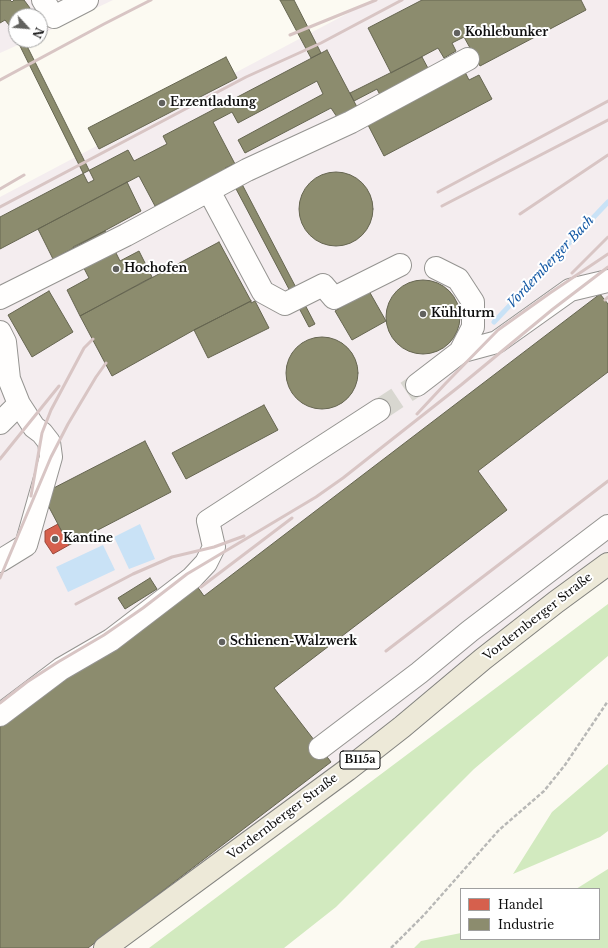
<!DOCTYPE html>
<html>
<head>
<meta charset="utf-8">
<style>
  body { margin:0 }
  #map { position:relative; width:608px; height:948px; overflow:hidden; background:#fcfaf2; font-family:"Libre Baskerville",serif }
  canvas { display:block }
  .legend { position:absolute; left:460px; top:888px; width:140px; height:52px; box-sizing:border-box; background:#fff; border:1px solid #9f9f9f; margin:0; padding:5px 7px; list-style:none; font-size:12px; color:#0e0e0e }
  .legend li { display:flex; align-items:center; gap:8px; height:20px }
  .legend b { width:20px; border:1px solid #9f9f9f }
  .north { position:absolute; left:8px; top:8px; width:40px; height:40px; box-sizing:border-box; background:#fff; border:1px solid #9f9f9f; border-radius:50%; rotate:116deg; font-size:11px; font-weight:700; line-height:16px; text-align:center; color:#0e0e0e }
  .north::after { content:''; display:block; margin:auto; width:14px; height:18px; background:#61615e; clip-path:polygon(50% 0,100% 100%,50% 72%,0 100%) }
</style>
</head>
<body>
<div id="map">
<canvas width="608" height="948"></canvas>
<ul class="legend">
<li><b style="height:11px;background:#d6604d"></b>Handel</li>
<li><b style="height:11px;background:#8c8c6e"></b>Industrie</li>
</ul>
<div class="north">N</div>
</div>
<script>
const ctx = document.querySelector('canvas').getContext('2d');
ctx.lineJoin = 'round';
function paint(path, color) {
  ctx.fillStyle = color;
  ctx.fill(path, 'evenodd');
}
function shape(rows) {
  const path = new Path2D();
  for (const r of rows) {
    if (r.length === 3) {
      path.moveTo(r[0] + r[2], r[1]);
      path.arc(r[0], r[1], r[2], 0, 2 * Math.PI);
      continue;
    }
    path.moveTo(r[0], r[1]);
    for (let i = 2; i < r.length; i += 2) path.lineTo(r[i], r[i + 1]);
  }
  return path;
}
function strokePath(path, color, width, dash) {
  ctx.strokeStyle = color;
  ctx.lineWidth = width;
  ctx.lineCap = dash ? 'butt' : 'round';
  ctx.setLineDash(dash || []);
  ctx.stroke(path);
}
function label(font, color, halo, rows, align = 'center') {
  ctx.font = font + ' "Libre Baskerville",serif';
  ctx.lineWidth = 4;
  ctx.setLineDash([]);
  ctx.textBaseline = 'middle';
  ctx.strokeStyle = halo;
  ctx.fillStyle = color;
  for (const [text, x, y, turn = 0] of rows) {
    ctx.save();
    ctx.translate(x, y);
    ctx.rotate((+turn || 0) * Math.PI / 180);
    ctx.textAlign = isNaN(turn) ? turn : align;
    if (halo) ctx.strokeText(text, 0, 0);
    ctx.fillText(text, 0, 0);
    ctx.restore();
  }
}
const industrial = shape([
  [0,0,113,0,40,35,40,16,16,16,16,40,29,40,0,53],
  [373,0,608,0,608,551,479,648,337,765,93,948,0,948,0,197]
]);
const forest = shape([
  [608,604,608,656,474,769,336,907,284,948,149,948],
  [608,764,608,831,600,837,513,874,552,812],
  [608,869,608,948,414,948,421,941,461,933,461,939,599,939,599,889,576,889]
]);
const water = shape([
  [140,524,155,559,129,569,114,537],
  [103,545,115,570,68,592,56,567]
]);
const shops = shape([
  [58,524,69,545,53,554,45,542,45,531,58,524]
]);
const industry = shape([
  [0,0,10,0,12,2,14,0,24,0,30,8,22,16,16,16,15,22,9,25,5,20,0,23,0,0],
  [280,0,294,0,321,53,311,58,280,0],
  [422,0,581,0,586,10,480,66,464,37,452,43,456,51,444,58,438,48,391,73,368,28,422,0],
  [15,22,16,23,16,39,9,25,15,22],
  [17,40,24,40,94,180,88,183,17,40],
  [327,50,357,107,337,117,331,108,245,153,238,140,323,94,317,81,238,123,232,112,213,122,235,164,155,206,139,176,0,249,0,217,128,150,134,161,167,144,163,136,327,50],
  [226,57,237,78,99,149,88,128,226,57],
  [422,57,430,72,381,97,377,89,354,101,350,93,422,57],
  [465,72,469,80,479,75,492,99,384,156,367,123,465,72],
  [232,165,315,324,309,327,225,168,232,165],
  [336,209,37],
  [127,182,141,211,53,259,38,229,127,182],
  [105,231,120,261,139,251,152,277,80,316,67,290,89,278,73,247,105,231],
  [219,242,251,301,194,330,112,376,80,316,219,242],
  [423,317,37],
  [49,291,73,332,32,357,8,315,49,291],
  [369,291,386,321,352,340,335,311,369,291],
  [600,294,608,304,608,372,478,471,507,510,274,688,331,762,88,948,0,948,0,726,192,579,204,596,600,294],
  [251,301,251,303,255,301,269,328,208,358,194,330,251,301],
  [322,373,36],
  [264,405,278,430,186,479,172,453,264,405],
  [145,441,171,492,69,545,42,494,145,441],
  [150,578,157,589,125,609,118,598,150,578]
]);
const stream = shape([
  [494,322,608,202]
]);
const minorTunnel = shape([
  [379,410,417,385]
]);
const path = shape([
  [391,948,424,915,499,830,544,791,565,765,608,701]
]);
const minor = shape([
  [43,0,54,17,87,0],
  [209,191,263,292,285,304,323,285,334,298,400,265],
  [436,268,458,279,473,302,473,327,460,352],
  [0,298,126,235,247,170,351,122,468,59],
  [0,332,5,342,9,379,19,404,34,427,42,433,49,442,51,457,26,545,0,561],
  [417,385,460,352,497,342,570,290,608,281],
  [0,423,19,404],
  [0,715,61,669,111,640,192,578,206,563,214,547,208,521,379,410],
  [320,748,419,673,470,631,608,526]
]);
const major = shape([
  [105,948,347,770,402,727,483,659,556,602,608,564]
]);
const rail = shape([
  [290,35,376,0],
  [0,80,104,24,151,0],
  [0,189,24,175],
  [438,192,608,101],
  [442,206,608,120],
  [0,207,246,77,321,43,402,0],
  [520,214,608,155],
  [572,273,608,237],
  [605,300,608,297],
  [417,414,446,383,498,330,550,293,608,254],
  [0,459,59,386],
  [31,496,42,433,51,410,84,348,93,339],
  [0,578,51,457,68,424,96,377,106,363],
  [201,587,292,518],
  [76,604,133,574,172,557,214,547,244,536],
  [386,651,608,481],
  [0,703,27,682,58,662,104,635,143,608,187,574,316,497,343,478,461,385,553,309,608,267]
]);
const markers = [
  [457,33,4,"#61615e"],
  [162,103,4,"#61615e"],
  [116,269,4,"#61615e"],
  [423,314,4,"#61615e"],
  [55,539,4,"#61615e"],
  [222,642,4,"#61615e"]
];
const shields = [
  [360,760,40]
];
const shieldNames = [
  ["B115a",360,760]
];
const poiNames = [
  ["Kohlebunker",465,33],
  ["Erzentladung",170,103],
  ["Hochofen",124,269],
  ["Kühlturm",431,314],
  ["Kantine",63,539],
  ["Schienen-Walzwerk",230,642]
];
const streetNames = [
  ["Vordernberger Straße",538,617,-38],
  ["Vordernberger Straße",283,817,-37]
];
const waterNames = [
  ["Vordernberger Bach",551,262,-47]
];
paint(industrial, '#f4edef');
paint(forest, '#d2eabf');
paint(water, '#c9e2f6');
paint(shops, '#d6604d');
strokePath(shops, '#9a473a', 1);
paint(industry, '#8c8c6e');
strokePath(industry, '#666651', 1);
strokePath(stream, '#c9e2f6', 5);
strokePath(minorTunnel, '#d8d7d0', 22, [22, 11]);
strokePath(minor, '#959491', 24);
strokePath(major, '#82827e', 24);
strokePath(path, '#b8b8b6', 2.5, [4, 2]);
strokePath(minor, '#fffefd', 22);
strokePath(major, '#ede9d8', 22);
strokePath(rail, '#d8c5c4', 3);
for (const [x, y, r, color] of markers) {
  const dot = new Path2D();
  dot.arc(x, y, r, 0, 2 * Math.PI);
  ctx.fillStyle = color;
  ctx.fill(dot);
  strokePath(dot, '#fff', 1.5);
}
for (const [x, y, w] of shields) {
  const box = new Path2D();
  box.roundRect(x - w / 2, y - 9, w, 18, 3);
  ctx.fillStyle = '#fff';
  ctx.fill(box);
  strokePath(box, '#0e0e0e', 1);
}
label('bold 11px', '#0e0e0e', null, shieldNames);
label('bold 12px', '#0e0e0e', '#fff', poiNames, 'left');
label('12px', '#0e0e0e', '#fff', streetNames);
label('italic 13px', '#1358a4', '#fff', waterNames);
</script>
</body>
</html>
